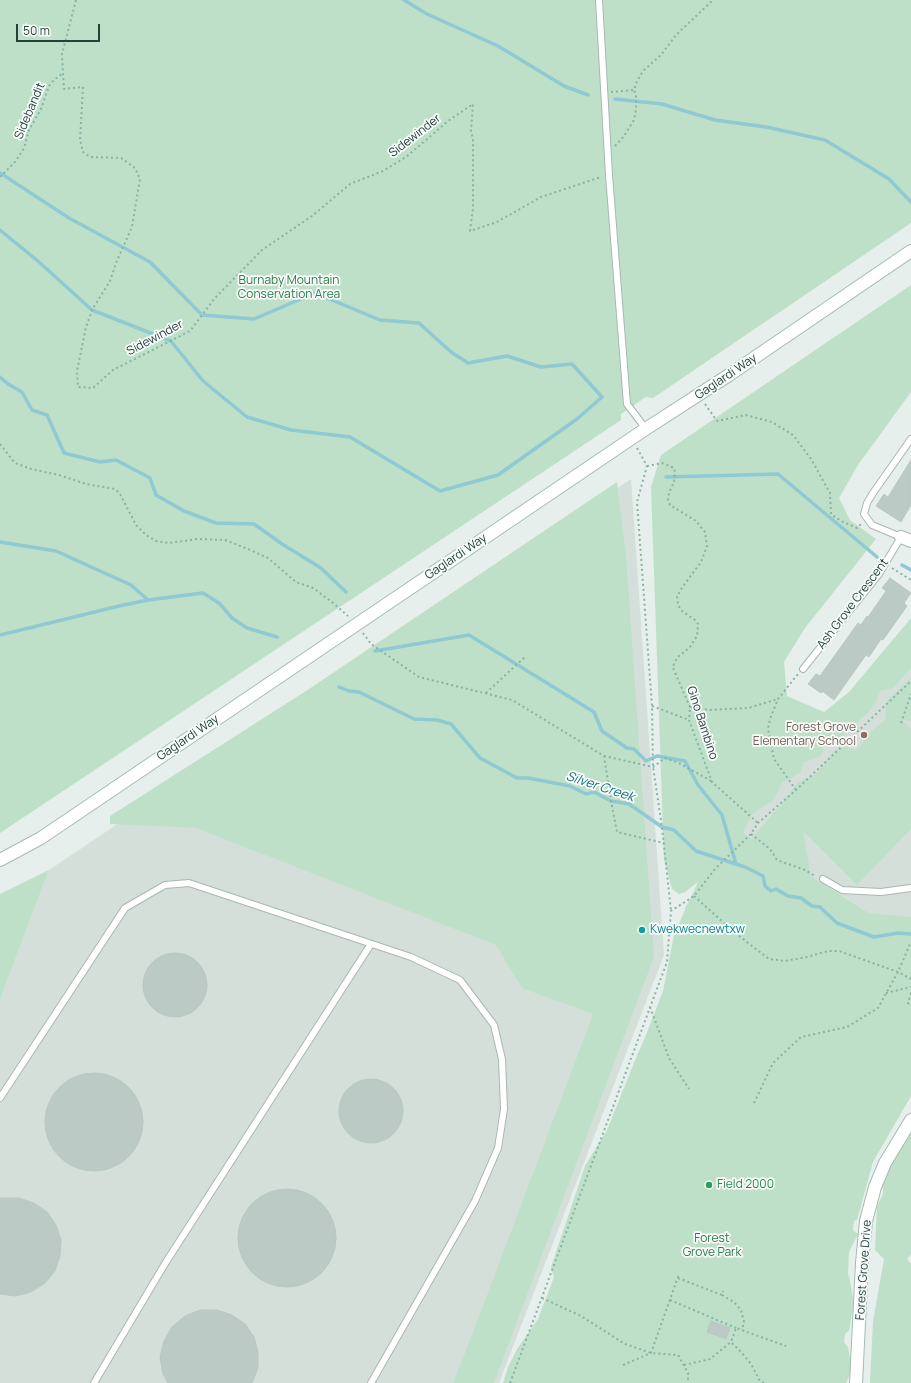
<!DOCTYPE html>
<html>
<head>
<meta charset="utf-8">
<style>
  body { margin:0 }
  #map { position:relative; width:911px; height:1383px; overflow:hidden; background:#e6efeb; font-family:Manrope,sans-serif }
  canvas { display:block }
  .scale { position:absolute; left:16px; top:24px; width:84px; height:18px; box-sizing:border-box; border:2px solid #24423a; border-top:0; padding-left:5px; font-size:12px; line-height:14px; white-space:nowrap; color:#24423a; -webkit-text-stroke:3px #f7fbf9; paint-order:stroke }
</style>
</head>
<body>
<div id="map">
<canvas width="911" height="1383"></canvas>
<div class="scale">50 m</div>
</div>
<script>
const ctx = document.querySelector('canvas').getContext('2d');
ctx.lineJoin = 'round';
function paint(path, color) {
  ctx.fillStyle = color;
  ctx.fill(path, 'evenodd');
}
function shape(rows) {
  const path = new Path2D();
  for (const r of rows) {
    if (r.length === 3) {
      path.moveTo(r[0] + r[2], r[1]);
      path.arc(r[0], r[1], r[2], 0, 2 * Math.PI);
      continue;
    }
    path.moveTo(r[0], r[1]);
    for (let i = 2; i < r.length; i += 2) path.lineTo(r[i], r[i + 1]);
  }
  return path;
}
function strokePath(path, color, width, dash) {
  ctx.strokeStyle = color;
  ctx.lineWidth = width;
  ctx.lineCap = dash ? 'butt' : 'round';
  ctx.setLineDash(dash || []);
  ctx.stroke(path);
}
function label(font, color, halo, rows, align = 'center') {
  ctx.font = font + ' Manrope,sans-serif';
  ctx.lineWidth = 3.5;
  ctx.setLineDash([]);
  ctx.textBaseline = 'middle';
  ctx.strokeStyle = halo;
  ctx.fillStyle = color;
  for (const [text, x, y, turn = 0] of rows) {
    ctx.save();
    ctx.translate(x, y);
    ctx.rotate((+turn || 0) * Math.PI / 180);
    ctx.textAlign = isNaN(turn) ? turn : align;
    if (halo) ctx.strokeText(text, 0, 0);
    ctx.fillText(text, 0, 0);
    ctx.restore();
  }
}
const built = shape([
  [631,479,664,955,499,1383,0,1383,0,1000,49,870],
  [911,650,911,918,869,913,725,820]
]);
const green = shape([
  [0,0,911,0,911,223,653,398,646,397,621,414,621,420,0,833],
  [911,285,911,392,858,465,839,498,850,520,876,539,805,628,784,662,787,696,824,712,849,692,911,618,911,668,893,688,880,691,876,702,868,713,853,725,845,734,833,744,823,745,823,752,819,757,804,762,800,773,782,783,774,800,752,814,743,832,752,838,784,801,797,783,816,774,834,751,846,746,854,749,859,748,868,734,886,719,885,712,887,701,911,678,911,721,902,720,911,729,911,829,857,885,803,831,811,876,869,913,911,917,911,1096,873,1162,857,1220,854,1221,853,1230,858,1234,849,1252,848,1275,849,1276,854,1303,849,1331,845,1334,844,1342,848,1347,852,1370,846,1383,503,1383,508,1367,517,1349,538,1319,554,1277,551,1267,585,1166,607,1130,638,1053,644,1040,663,991,674,935,685,910,685,908,689,901,698,882,685,892,679,894,672,889,664,860,651,487,661,455],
  [617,482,626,555,654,957,494,1383,453,1383,474,1330,593,1014,522,988,496,945,196,828,110,824,110,816,306,691],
  [49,870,0,1000,0,894],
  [911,1130,911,1255,907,1259,911,1264,911,1383,870,1383,873,1321,884,1259,875,1250,877,1207,883,1194,883,1172]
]);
const stream = shape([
  [404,0,427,14,498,46,564,86,588,95],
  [615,99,662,104,715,120,766,127,825,140,889,179,911,202],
  [0,173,69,218,150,262,202,315,254,319,315,293,380,320,419,323,451,352,468,363,507,356,541,367,572,364,602,397,577,419,498,475,440,491,350,437,291,430,247,417,203,381,171,341,92,310,39,262,0,230],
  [0,377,8,384,22,392,32,410,47,415,64,453,100,462,116,460,150,478,156,495,184,511,216,523,254,524,282,544,321,568,346,592],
  [666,477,778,474,877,557],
  [0,542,56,551,131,585,148,600,203,593,219,603,232,618,247,628,277,637],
  [902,565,911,570],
  [0,635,119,606,148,600],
  [375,651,469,635,594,712,602,731,627,748,634,749,646,761,657,756,685,761,698,785,722,815,736,864],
  [339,687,349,691,359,692,414,719,437,720,451,724,480,758,517,778,528,778,570,786,586,794,594,792,611,801,629,804,662,827,674,830,696,851,745,867,763,876,765,886,771,891,776,889,788,896,801,898,812,906,820,907,837,923,874,937,898,933,911,934]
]);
const building = shape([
  [911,460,911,505,901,522,876,506,884,494,888,497,911,460],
  [890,578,911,593,904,603,907,606,883,640,881,639,869,657,866,655,834,700,822,691,821,693,808,684,816,674,820,676,858,623,861,625,867,616,868,617,886,591,882,588,890,578],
  [175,985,32],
  [94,1122,49],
  [371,1111,32],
  [287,1238,49],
  [0,1198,19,1198,34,1203,47,1212,56,1225,61,1240,60,1256,55,1271,45,1283,31,1292,16,1296,0,1294,0,1198],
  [200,1310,217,1310,232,1315,245,1324,254,1337,258,1352,258,1368,252,1383,168,1383,163,1374,160,1357,164,1341,172,1327,185,1316,200,1310],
  [711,1321,730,1328,726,1339,707,1332,711,1321]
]);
const path = shape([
  [76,0,62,54,63,73,64,89,83,87,80,140,83,152,90,157,121,158,135,168,140,179,132,227,116,263,110,281,92,310,86,327,77,371,78,387,93,388,113,370,190,331,215,298,262,250,312,216,350,184,383,171,406,157,448,121,473,104,471,131,473,139,473,208,470,231,497,222,541,197,601,177],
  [611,92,634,90],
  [615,146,624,136,634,120,636,110,636,96,634,90,637,81,643,71,661,55,676,35,713,0],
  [0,177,15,162,24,148,29,130,41,109,49,86,54,80,63,73],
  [705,404,717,421,746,415,772,422,793,435,811,459,830,493,831,514,841,521,857,528,861,524],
  [0,444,15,463,31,469,59,475,86,484,115,489,120,494,136,525,146,535,156,541,169,543,197,539,225,540,248,549,268,558,296,582,313,588,332,602,348,616],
  [637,448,647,466,637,502,652,706,653,767,662,827,671,911],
  [647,466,662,463,674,468,675,473,674,482,669,493,668,500,670,505,696,521,705,532,707,546,701,562,681,589,677,597,678,605,682,611,695,620,698,624,697,636,690,647,678,657,674,663,673,668,690,707,689,720,712,782,758,823],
  [892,568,911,580],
  [363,633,371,644,419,677,512,700,604,756,611,801,617,832,664,843],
  [486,693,526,656],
  [652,706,689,720],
  [690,707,709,710,748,708,778,699],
  [901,723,911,694],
  [604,756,653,767,665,758,681,764,711,781],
  [796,790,774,759,768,729,770,719,778,699,798,674],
  [751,834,770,849,777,860,805,870,815,876],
  [694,896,734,932,769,959,785,961,807,957,828,951,839,951,898,972,911,979],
  [886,993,911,987],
  [911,993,908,1003,911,1006],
  [650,1007,669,1058,689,1089],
  [754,1103,773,1063,801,1037,847,1027,878,1008,898,972,911,942],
  [678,1278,722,1295,723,1291],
  [722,1295,734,1302,741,1310,744,1322,742,1330],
  [542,1298,581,1316,625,1344,651,1353,678,1355,688,1373,688,1383],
  [670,1300,736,1328],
  [623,1365,651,1353,679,1274],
  [684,1365,710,1359,731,1342],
  [510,1383,667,962,671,911,694,896,715,869,751,834,758,823,796,790,911,681],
  [764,1383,760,1381,751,1364,742,1353,731,1342,736,1328,786,1346]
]);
const lane = shape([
  [599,0,609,175,627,404,646,429],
  [803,669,879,574,901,537,872,525,864,514,867,503,873,493,911,439],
  [823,879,842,890,881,892,911,888],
  [0,1098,125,908,165,885,189,883,411,957,460,980,494,1025,502,1059,504,1109,498,1148,475,1201,371,1383],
  [94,1383,166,1262,371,944]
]);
const street = shape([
  [901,537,911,541]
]);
const secondary = shape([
  [0,860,41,838,641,432,729,375,911,251],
  [856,1383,862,1263,866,1221,875,1187,885,1163,911,1120]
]);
const markers = [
  [864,735,4,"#8d6e63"],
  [642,930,4,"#0f9aa8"],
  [709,1185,4,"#2e9e5b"]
];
const streetNames = [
  ["Sidebandit",30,111,-67],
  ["Sidewinder",415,136,-38],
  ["Sidewinder",155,338,-28],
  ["Gaglardi Way",726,377,-34],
  ["Gaglardi Way",456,557,-34],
  ["Ash Grove Crescent",853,604,-53],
  ["Gino Bambino",702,723,72],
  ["Gaglardi Way",188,738,-34],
  ["Forest Grove Drive",864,1270,-86]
];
const parkNames = [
  ["Burnaby Mountain",289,281],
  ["Conservation Area",289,295],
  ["Forest",712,1239],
  ["Grove Park",712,1253]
];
const educationNames = [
  ["Forest Grove",856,728],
  ["Elementary School",856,742]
];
const cultureNames = [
  ["Kwekwecnewtxw",650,930]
];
const leisureNames = [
  ["Field 2000",717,1185]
];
const waterNames = [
  ["Silver Creek",600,787,18]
];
paint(built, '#d4dfda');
paint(green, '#bfe0c8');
strokePath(stream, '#8ec9d4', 3.5);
paint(building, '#bbcac4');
strokePath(building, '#b8c9c2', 1);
strokePath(lane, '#a8b8b2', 8);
strokePath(street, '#a8b8b2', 14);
strokePath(secondary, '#a4bbb3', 14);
strokePath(path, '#86b3a5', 2, [2, 3]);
strokePath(lane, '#fff', 6);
strokePath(street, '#fff', 12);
strokePath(secondary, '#fff', 12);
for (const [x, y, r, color] of markers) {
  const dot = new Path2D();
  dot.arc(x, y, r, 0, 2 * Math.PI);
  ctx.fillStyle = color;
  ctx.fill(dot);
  strokePath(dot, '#f7fbf9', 1.5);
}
label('12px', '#24423a', '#f7fbf9', streetNames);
label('12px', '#2d7a4b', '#f7fbf9', parkNames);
label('12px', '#785e54', '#f7fbf9', educationNames, 'right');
label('12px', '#0d838f', '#f7fbf9', cultureNames, 'left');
label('12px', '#27864d', '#f7fbf9', leisureNames, 'left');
label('italic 13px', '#1c6f80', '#f7fbf9', waterNames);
</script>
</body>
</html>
